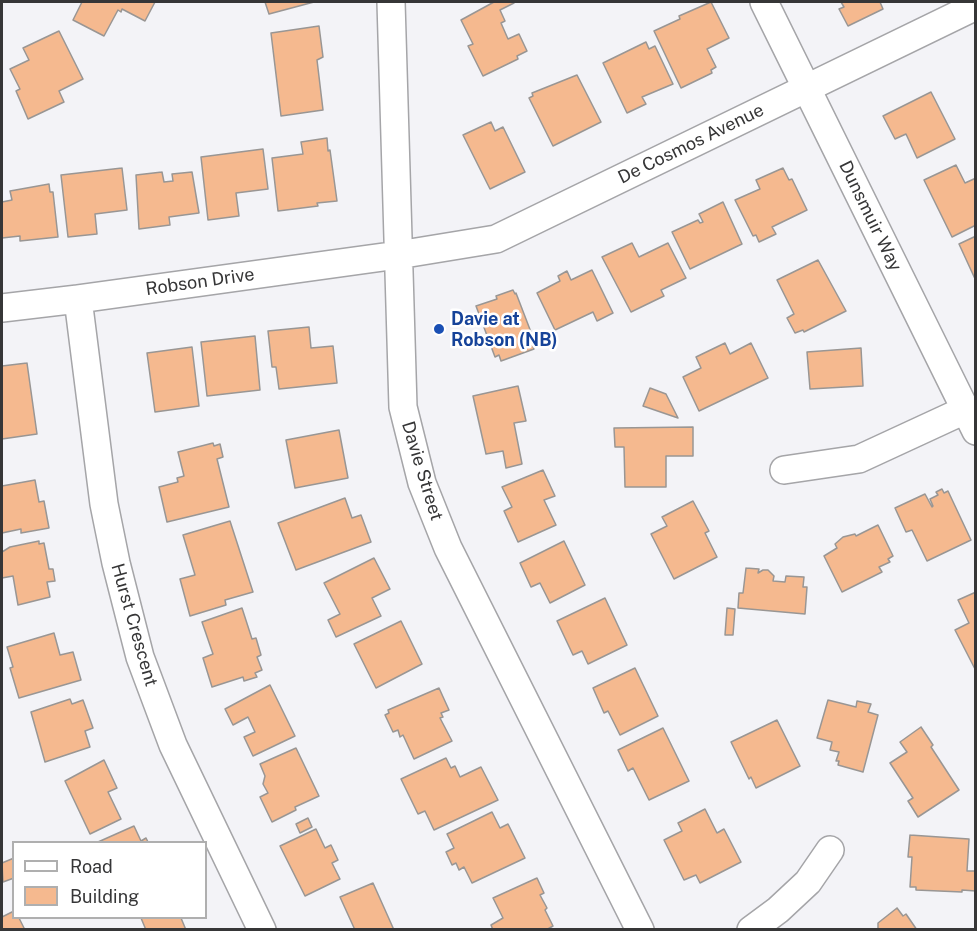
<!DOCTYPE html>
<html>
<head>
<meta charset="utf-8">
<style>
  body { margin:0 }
  #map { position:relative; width:977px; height:931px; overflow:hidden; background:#f3f3f7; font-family:"Public Sans",sans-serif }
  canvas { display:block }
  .frame { position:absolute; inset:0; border:3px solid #363637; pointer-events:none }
  .legend { position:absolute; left:12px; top:841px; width:195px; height:78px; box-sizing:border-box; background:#fff; border:2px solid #afafaf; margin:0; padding:8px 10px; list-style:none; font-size:18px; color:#363637 }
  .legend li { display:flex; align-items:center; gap:12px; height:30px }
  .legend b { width:30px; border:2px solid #afafaf }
</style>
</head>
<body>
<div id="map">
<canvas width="977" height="931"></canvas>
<div class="frame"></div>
<ul class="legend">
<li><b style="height:8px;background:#fff"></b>Road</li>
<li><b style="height:16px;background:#f5b98f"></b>Building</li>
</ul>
</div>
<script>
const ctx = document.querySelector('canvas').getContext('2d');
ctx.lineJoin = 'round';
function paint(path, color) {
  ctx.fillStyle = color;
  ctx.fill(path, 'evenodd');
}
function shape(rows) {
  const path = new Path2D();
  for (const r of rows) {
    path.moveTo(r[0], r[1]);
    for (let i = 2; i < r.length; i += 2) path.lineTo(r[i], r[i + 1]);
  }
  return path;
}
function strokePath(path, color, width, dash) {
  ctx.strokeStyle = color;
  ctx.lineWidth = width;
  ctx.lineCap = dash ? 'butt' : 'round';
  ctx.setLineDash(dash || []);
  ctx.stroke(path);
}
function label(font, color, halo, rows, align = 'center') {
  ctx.font = font + ' "Public Sans",sans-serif';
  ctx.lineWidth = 5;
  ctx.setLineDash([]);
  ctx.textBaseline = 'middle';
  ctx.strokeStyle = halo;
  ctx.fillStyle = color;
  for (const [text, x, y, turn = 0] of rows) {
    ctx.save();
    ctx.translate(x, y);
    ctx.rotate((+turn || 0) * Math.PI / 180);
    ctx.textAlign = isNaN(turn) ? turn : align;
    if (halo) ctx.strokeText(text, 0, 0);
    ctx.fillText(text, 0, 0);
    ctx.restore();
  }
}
const building = shape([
  [82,2,155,2,145,21,122,9,121,12,118,10,104,36,73,20,82,2],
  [265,2,314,2,269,14,265,2],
  [494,2,513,2,514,3,500,10,505,21,501,23,508,39,519,34,527,51,517,56,518,59,483,76,468,46,473,44,461,20,494,2],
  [711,2,729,38,707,49,716,67,711,70,712,73,681,88,654,31,680,19,679,16,711,2],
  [841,2,880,2,883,9,848,26,839,9,844,7,841,2],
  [319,26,323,57,317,60,323,110,281,116,271,33,319,26],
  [59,31,83,79,59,91,64,102,28,119,16,91,20,89,10,69,29,60,23,48,59,31],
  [646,42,649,49,655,46,673,84,642,97,646,104,627,113,603,63,646,42],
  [577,75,601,122,553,146,529,98,533,96,532,93,577,75],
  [931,92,955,139,917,158,906,134,895,139,883,116,931,92],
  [491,122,495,131,503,127,525,172,490,189,463,135,491,122],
  [327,138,328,151,330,150,337,201,317,203,318,206,278,211,272,158,303,154,301,142,327,138],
  [263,149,268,189,236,193,239,216,208,220,201,157,263,149],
  [956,165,965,183,976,178,976,225,952,237,924,180,956,165],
  [122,168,127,210,95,214,97,234,68,237,61,175,122,168],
  [783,168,789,180,792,179,807,210,772,227,776,234,759,242,756,235,753,236,735,200,760,189,756,180,783,168],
  [162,172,164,182,173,181,172,174,192,172,199,213,169,217,170,225,139,229,136,175,162,172],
  [49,184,50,192,53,192,58,237,20,241,20,236,2,238,2,202,12,200,10,191,49,184],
  [723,202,742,244,690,269,672,232,698,220,700,223,703,222,699,214,723,202],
  [976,236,976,281,959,244,976,236],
  [632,243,639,257,668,243,686,278,661,290,664,296,631,312,602,257,632,243],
  [818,260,846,311,804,332,803,330,795,333,787,318,794,314,777,280,818,260],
  [592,270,613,313,597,321,593,312,555,330,537,293,560,281,558,276,567,271,571,280,592,270],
  [513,290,515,294,516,293,534,340,531,341,534,349,501,361,499,355,495,357,476,306,497,299,496,296,513,290],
  [309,327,311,348,333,346,337,383,279,389,276,367,272,367,268,331,309,327],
  [255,336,260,390,207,396,201,342,255,336],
  [725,343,730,354,751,343,768,378,699,411,683,377,701,368,696,357,725,343],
  [192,347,199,406,155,412,147,353,192,347],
  [861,348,863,386,810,389,807,352,861,348],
  [27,363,37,434,2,439,2,366,27,363],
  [518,386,526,421,514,423,522,464,506,468,503,451,486,454,473,396,518,386],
  [650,388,666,394,678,418,643,406,650,388],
  [693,427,693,456,666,456,666,487,625,487,624,447,615,447,614,428,693,427],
  [339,430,348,478,295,488,286,440,339,430],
  [213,443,214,446,220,444,223,457,217,459,229,507,167,522,159,487,178,482,177,478,184,476,178,452,213,443],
  [543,470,555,496,544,500,556,525,518,542,504,511,512,507,502,487,543,470],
  [35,480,39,502,44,501,49,528,21,533,21,529,2,533,2,486,35,480],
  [942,489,944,493,948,491,971,540,927,561,912,530,906,532,895,508,925,494,932,507,933,506,930,499,938,495,936,492,942,489],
  [345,498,352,518,361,515,371,542,296,570,278,523,345,498],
  [693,501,709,531,705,533,717,557,674,579,651,534,667,526,662,517,693,501],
  [230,521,253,592,225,600,226,605,190,616,180,579,195,575,183,535,230,521],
  [878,525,893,556,888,559,890,562,879,567,882,572,842,592,824,556,837,548,835,544,843,537,855,534,856,536,878,525],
  [39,541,39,544,44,543,49,569,53,569,55,581,47,582,50,597,18,605,13,576,2,578,2,552,10,547,39,541],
  [564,541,585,585,550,603,540,583,531,587,520,563,564,541],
  [374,558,390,589,372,598,381,616,336,637,328,620,340,614,324,583,374,558],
  [746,568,759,569,758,573,763,570,768,570,774,576,773,581,785,582,786,576,804,577,803,587,807,587,805,614,738,608,739,593,743,593,746,568],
  [976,592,976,671,955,630,969,623,958,600,976,592],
  [605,598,627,645,588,664,582,651,573,655,557,621,605,598],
  [242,608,252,639,256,638,261,655,257,657,262,670,255,673,257,677,244,681,243,677,212,687,203,658,213,654,202,622,242,608],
  [727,608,735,609,733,635,725,635,727,608],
  [401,621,422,664,376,688,354,644,401,621],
  [54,633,60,655,73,652,81,680,19,698,10,668,13,667,7,647,54,633],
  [635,668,658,716,620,735,608,711,604,713,593,688,635,668],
  [270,685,295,736,253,756,244,737,255,732,248,717,233,725,225,709,270,685],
  [439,688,449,710,441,713,443,717,440,718,452,741,414,759,403,735,400,737,398,730,393,732,385,715,389,713,388,710,439,688],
  [70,699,72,704,83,700,93,728,85,731,90,747,45,762,31,712,70,699],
  [828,700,856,707,857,701,871,704,868,712,878,715,863,772,838,765,839,761,836,761,839,752,830,750,832,742,817,738,828,700],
  [777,720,800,766,756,788,751,777,749,779,731,742,777,720],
  [921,727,933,745,931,747,959,790,918,817,908,801,913,798,890,763,907,752,900,742,921,727],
  [663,728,689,781,649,800,633,768,628,771,618,750,663,728],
  [296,748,319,796,295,807,296,810,272,822,260,797,268,793,263,784,265,776,260,764,296,748],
  [446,758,451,768,455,766,460,777,481,767,498,800,434,830,425,811,418,814,401,779,446,758],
  [104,760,117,788,108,792,121,819,90,834,65,781,104,760],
  [705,809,717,833,724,829,741,862,700,883,696,875,684,880,664,840,682,831,678,823,705,809],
  [492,812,500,828,508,824,525,858,472,883,464,867,459,870,456,863,452,865,446,852,454,848,447,834,492,812],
  [308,818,312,827,300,833,296,824,308,818],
  [134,826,141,841,146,838,148,842,98,842,134,826],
  [316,829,325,848,331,845,338,860,332,863,340,879,305,896,280,846,316,829],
  [910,835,969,839,967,871,976,871,976,891,962,890,962,892,916,890,916,887,910,887,912,857,908,857,910,835],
  [14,858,14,878,3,882,2,863,14,858],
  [537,878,544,893,540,895,547,908,545,910,553,926,546,930,493,930,491,925,503,918,493,898,537,878],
  [373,883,394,930,355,930,340,897,373,883],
  [897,908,903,916,906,914,917,930,868,930,878,929,878,923,897,908],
  [14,911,14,918,19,918,25,930,2,930,2,917,14,911],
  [141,918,181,918,186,930,146,930,141,918]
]);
const minor = shape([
  [391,2,403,407,422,483,448,548,640,930],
  [764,2,976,431],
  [78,299,104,504,116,563,140,657,173,745,262,930],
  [2,308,78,299,398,255,496,239,976,6],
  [784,470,859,459,965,410],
  [751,930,778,910,808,882,830,850]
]);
const markers = [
  [439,329,6,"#1a4fb4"]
];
const streetNames = [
  ["De Cosmos Avenue",691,144,-26],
  ["Dunsmuir Way",870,216,64],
  ["Robson Drive",200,282,-8],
  ["Davie Street",422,471,73],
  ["Hurst Crescent",134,625,74]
];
const transitNames = [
  ["Davie at",451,319],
  ["Robson (NB)",451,340]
];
paint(building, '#f5b98f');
strokePath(building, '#999694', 1.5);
strokePath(minor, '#a5a5a8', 30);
strokePath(minor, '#fff', 27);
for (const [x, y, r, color] of markers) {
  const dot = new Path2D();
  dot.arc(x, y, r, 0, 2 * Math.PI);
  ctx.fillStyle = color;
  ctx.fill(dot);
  strokePath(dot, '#fff', 2);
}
label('18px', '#363637', '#fff', streetNames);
label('bold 18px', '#164399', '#fff', transitNames, 'left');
</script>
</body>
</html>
